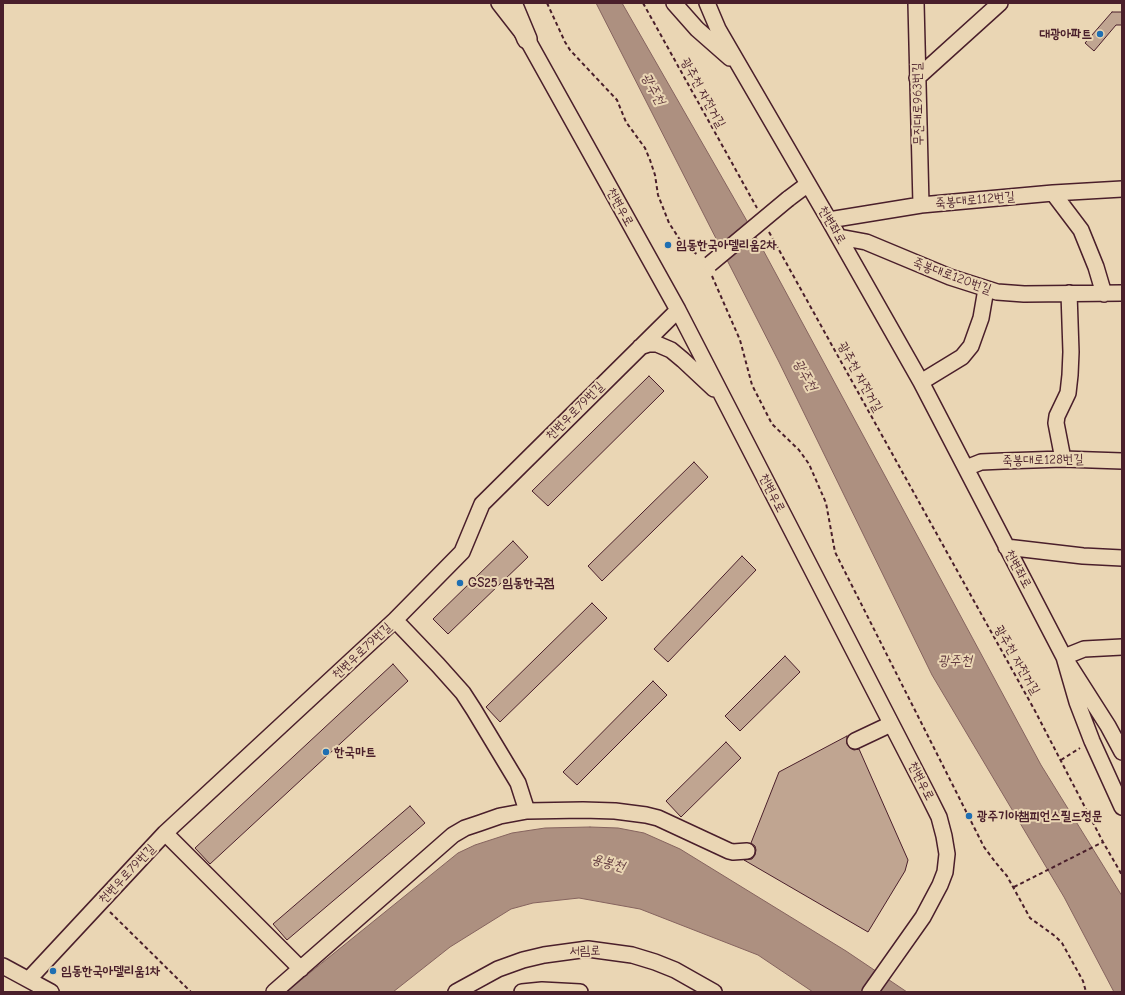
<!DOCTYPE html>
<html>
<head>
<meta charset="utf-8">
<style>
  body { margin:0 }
  #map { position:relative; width:1125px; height:995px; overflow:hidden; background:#ead6b4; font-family:"Comic Neue",sans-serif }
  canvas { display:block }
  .frame { position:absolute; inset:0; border:4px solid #4a1f2b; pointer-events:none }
</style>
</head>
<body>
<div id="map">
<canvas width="1125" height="995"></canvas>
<div class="frame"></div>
</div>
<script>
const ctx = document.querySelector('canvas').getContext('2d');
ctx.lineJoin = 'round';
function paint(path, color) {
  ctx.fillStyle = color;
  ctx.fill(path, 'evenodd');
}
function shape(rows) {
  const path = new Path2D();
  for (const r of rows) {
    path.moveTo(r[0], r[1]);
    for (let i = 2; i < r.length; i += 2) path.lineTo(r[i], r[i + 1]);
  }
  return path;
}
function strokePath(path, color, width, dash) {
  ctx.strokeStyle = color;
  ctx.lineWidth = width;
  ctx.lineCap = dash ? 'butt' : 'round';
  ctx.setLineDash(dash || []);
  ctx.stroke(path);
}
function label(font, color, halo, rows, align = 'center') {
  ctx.font = font + ' "Comic Neue","Poor Story",sans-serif';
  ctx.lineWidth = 4;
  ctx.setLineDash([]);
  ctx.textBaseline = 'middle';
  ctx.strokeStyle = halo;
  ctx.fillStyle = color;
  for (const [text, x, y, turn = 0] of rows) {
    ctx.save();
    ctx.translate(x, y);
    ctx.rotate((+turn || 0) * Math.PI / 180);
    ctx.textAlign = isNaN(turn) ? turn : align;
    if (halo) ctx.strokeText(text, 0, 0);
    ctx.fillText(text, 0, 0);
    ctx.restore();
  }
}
const water = shape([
  [596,3,622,3,755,235,1041,765,1122,896,1122,992,1114,992,1064,897,932,675,779,362,596,3],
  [590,827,618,828,644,833,680,849,846,951,907,992,813,992,758,955,640,909,579,898,533,903,511,909,450,947,393,992,286,992,458,853,475,845,512,833,545,828,590,827]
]);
const building = shape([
  [1112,12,1122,12,1122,25,1116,25,1094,51,1085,43,1112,12],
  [649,376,664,391,548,506,532,491,649,376],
  [694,462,708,477,602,581,588,566,694,462],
  [513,541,528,557,448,634,433,619,513,541],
  [742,556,756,570,668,662,654,649,742,556],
  [592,603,607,618,500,722,486,707,592,603],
  [785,656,800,672,740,731,725,716,785,656],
  [393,664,408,681,210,864,195,848,393,664],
  [653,681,667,695,577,785,563,772,653,681],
  [847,736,847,744,850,748,854,750,859,749,908,860,905,871,868,932,744,860,752,859,755,855,756,850,755,846,751,843,779,772,847,736],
  [726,742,741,758,681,817,666,801,726,742],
  [410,806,425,823,287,940,273,924,410,806]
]);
const path = shape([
  [547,3,565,42,570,50,617,100,626,122,645,148,650,160,655,175,658,195,669,223,682,243,698,255],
  [643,3,757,208],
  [769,232,1034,709,1103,842,1122,875],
  [712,276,740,340,752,385,772,424,799,450,809,464,826,503,835,552,984,847,996,863,1007,876,1030,918,1055,936,1062,943,1083,981,1086,992],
  [1061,760,1080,748],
  [1014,887,1103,842],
  [110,912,191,992]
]);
const minor = shape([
  [499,3,527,39,678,310,926,791,939,817,944,836,947,854,945,872,940,885,923,917,870,992],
  [674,3,697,29,730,58],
  [707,3,718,29,829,220,921,382,1064,657,1108,726,1122,752],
  [916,3,921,205],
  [917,78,1000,3],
  [1053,193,1081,230,1096,267,1104,294],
  [788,199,808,184],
  [829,220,921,205,1053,193,1122,189],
  [839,237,866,242,950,277,997,292,1024,294,1122,293],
  [640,347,649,344,657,344,671,350,683,360,714,389],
  [921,382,962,357,971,346,981,318,986,289],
  [1063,459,1056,423,1057,416,1068,393,1070,375,1071,352,1069,293],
  [966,468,981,462,1003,461,1063,459,1122,461],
  [1006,547,1083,556,1122,558],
  [1122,647,1084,649,1064,657,1077,702,1092,741,1122,807],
  [855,741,891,724],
  [527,811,583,810,615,811,646,815,658,818,729,851,733,852,747,851],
  [165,833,301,969],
  [3,966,51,992],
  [29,979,165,833,395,620,462,552,482,504,678,310],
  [274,992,453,835,465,828,480,823,500,816,527,811,518,783,474,710,463,693,438,665,395,620],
  [456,992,498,969,523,960,544,955,588,949,632,955,655,962,675,970,714,992],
  [522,992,542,990,580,992]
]);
const major = shape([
  [512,3,527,39]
]);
const minorBridge = shape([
  [710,264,788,199]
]);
const markers = [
  [1100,34,4,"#1f6fb2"],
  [668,245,4,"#1f6fb2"],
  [460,583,4,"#1f6fb2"],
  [326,752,4,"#1f6fb2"],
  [969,816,4,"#1f6fb2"],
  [53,971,4,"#1f6fb2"]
];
const poiNames = [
  ["대광아파트",1092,34,"right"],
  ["임동한국아델리움2차",676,245],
  ["GS25 임동한국점",468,583],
  ["한국마트",334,752],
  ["광주기아챔피언스필드정문",977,816],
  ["임동한국아델리움1차",61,971]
];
const streetNames = [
  ["광주천 자전거길",703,93,61],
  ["무진대로963번길",918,104,-91],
  ["죽봉대로112번길",975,200,-5],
  ["천변우로",620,207,61],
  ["천변좌로",832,225,60],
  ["죽봉대로120번길",952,276,20],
  ["광주천 자전거길",860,377,61],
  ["천변우로79번길",575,411,-45],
  ["죽봉대로128번길",1043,460,-1],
  ["천변우로",772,493,63],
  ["천변좌로",1018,569,62],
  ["천변우로79번길",362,651,-43],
  ["광주천 자전거길",1017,660,60],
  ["천변우로",921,781,63],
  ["천변우로79번길",127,874,-47],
  ["서림로",585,951,-1]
];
const waterNames = [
  ["광주천",653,89,62],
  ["광주천",805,375,61],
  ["광주천",955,661],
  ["용봉천",608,863,15]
];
paint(water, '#ad9080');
strokePath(water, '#85635e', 1);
paint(building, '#c0a591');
strokePath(building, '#4a1f2b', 1);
strokePath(minor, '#4a1f2b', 18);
strokePath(major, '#4a1f2b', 22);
strokePath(path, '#4a1f2b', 2, [4, 3]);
strokePath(minor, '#ead6b4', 15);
strokePath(major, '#ead6b4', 19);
strokePath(minorBridge, '#4a1f2b', 18, []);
strokePath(minorBridge, '#ead6b4', 15);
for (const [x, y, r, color] of markers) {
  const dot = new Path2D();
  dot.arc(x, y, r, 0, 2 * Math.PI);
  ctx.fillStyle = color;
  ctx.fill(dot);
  strokePath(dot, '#ead6b4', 1.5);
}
label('bold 13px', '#4a1f2b', '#ead6b4', poiNames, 'left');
label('13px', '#4a1f2b', '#ead6b4', streetNames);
label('italic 14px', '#633b40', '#ead6b4', waterNames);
</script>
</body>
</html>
